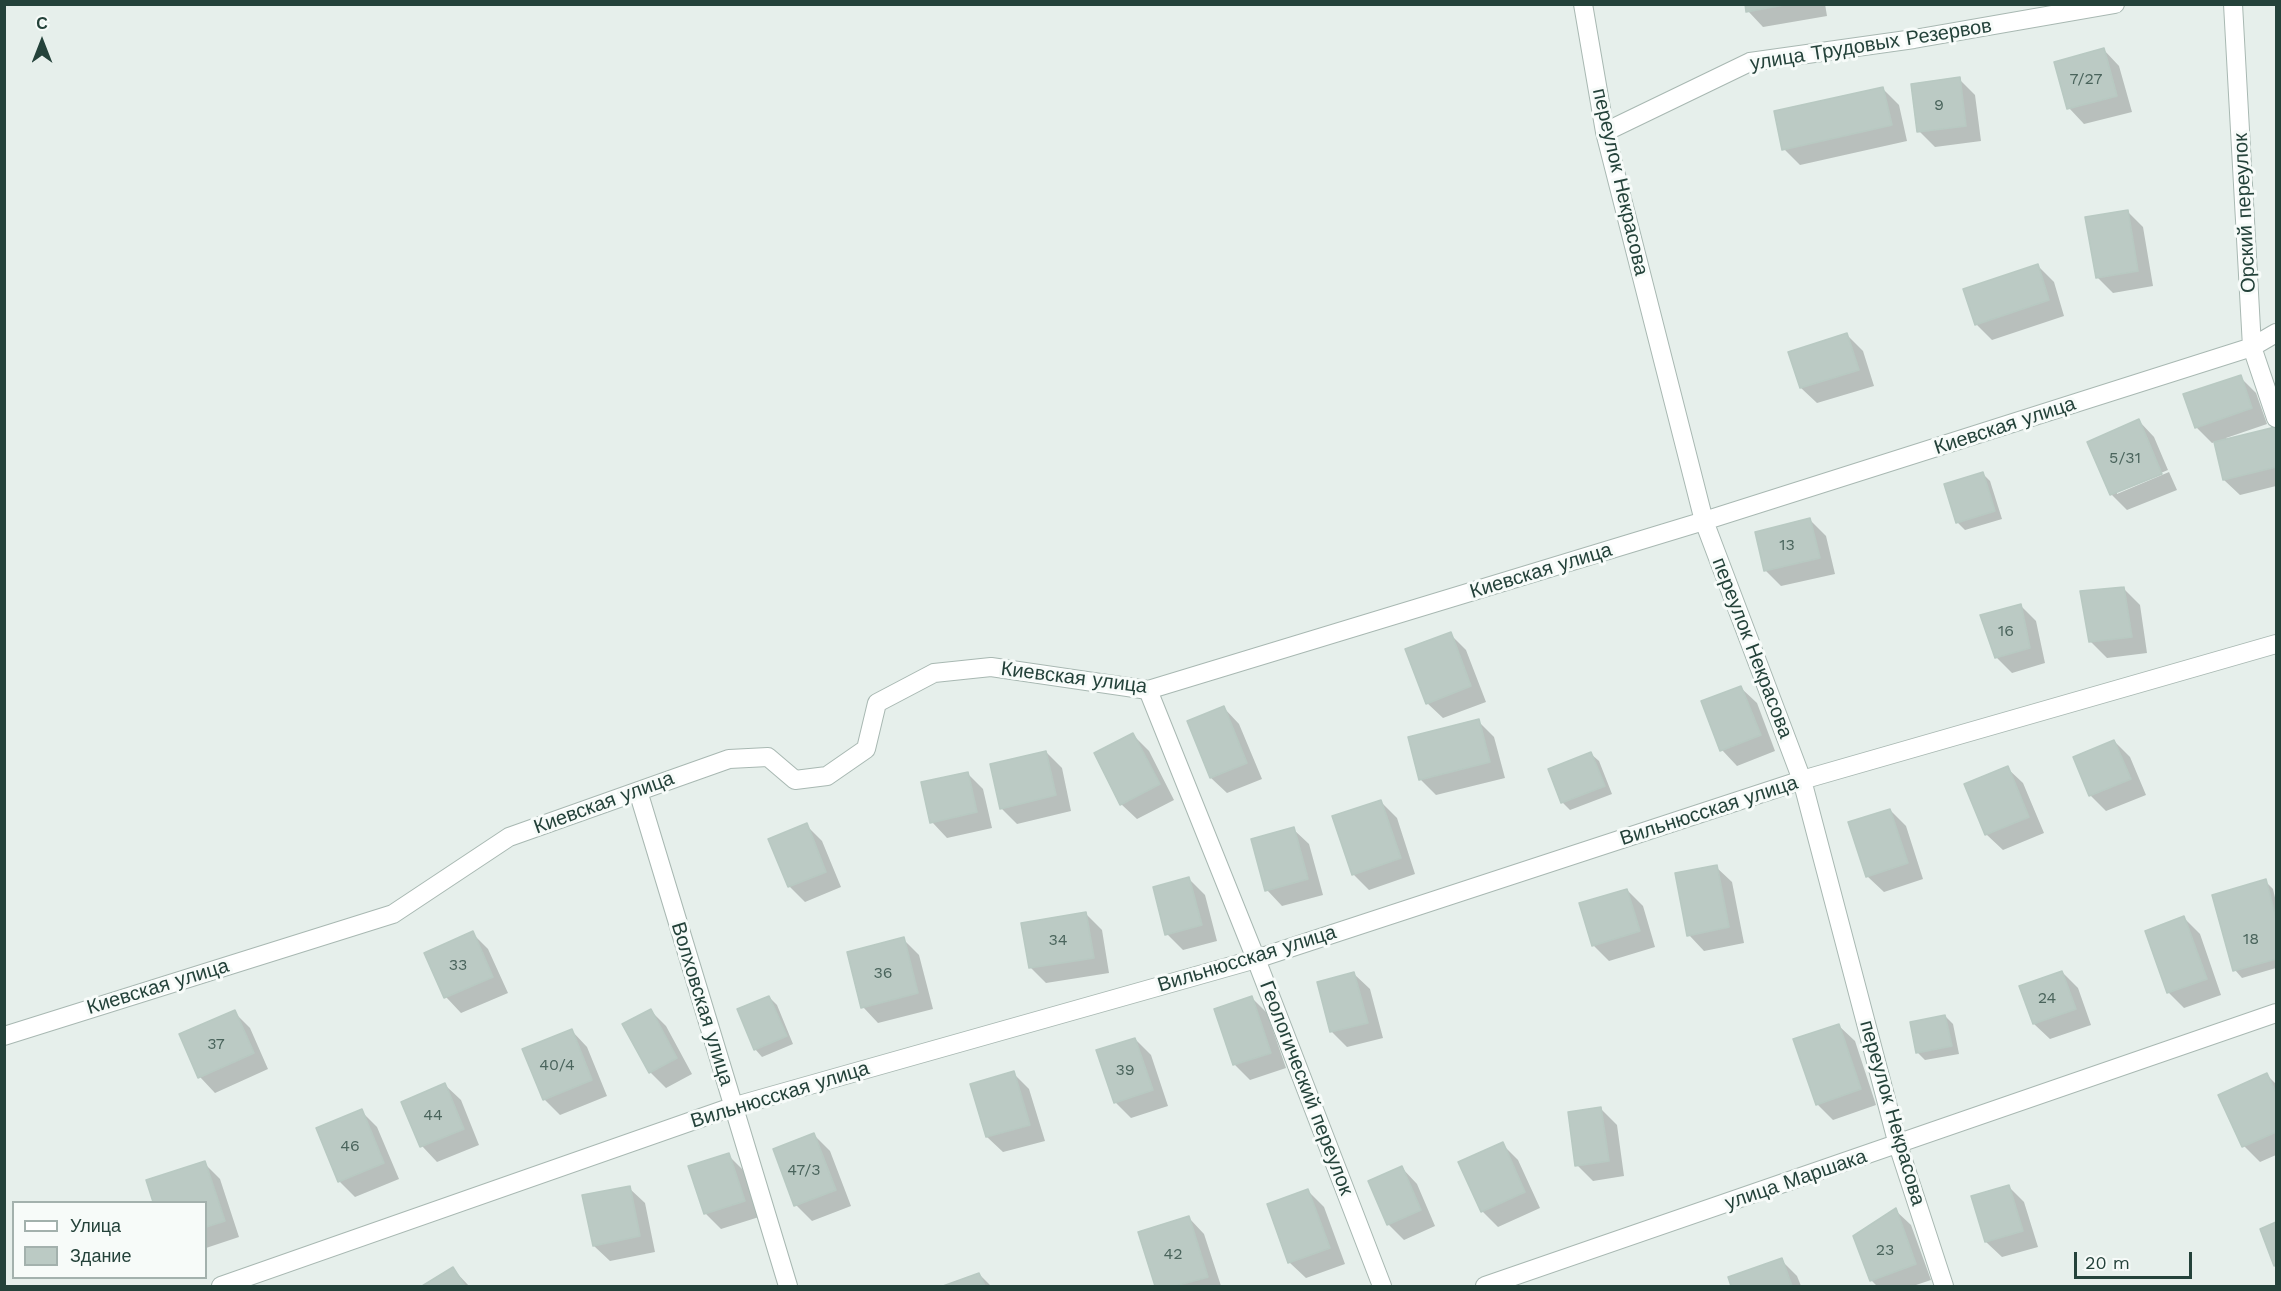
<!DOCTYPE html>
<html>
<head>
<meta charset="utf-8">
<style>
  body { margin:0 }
  #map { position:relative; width:2281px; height:1291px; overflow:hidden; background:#e6efeb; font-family:"Work Sans",sans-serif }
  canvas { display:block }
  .frame { position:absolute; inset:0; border:6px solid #24423a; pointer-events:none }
  .legend { position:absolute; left:12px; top:1201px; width:195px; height:78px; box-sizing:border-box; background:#f7fbf9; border:2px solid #a3b1ad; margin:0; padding:8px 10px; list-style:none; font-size:18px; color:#24423a }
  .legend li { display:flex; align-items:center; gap:12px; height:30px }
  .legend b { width:30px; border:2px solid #a3b1ad }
  .north { position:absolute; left:12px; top:12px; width:60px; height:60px; -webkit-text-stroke:4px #f7fbf9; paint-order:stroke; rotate:0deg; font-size:16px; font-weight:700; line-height:24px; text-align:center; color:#24423a }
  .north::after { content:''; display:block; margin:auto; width:21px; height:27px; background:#24423a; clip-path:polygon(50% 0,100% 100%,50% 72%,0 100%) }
  .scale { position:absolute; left:2074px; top:1252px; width:118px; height:27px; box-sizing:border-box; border:3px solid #24423a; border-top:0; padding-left:8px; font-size:18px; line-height:21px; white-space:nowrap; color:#24423a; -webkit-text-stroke:4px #f7fbf9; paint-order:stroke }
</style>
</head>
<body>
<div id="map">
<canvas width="2281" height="1291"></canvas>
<div class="frame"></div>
<ul class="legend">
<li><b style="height:8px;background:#fff"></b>Улица</li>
<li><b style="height:16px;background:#bbcac4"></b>Здание</li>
</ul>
<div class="north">С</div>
<div class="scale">20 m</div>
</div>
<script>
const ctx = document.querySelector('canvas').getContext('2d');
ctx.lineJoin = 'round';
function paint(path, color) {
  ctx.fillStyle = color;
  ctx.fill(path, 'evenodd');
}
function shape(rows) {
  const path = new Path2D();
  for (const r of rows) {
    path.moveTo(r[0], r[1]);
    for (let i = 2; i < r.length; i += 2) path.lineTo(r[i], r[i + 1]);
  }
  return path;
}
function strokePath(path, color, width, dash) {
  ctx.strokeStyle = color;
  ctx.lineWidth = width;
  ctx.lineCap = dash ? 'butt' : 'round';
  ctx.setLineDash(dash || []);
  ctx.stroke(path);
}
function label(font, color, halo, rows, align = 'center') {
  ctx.font = font + ' "Work Sans",sans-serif';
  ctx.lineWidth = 6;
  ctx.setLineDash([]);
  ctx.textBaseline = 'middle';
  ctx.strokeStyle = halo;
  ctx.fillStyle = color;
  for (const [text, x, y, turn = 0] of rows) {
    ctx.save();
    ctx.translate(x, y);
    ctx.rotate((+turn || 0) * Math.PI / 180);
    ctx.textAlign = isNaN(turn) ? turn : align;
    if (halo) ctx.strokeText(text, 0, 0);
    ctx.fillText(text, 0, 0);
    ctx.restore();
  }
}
const shadow = shape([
  [1746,4,1825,4,1827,16,1763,27,1748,11],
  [2104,50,2119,66,2132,112,2084,124,2069,108],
  [1959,79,1975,95,1981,141,1935,147,1919,131],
  [1883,89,1899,105,1907,141,1800,165,1784,149],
  [2128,212,2143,227,2153,286,2113,293,2097,277],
  [2038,266,2054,282,2064,316,1992,340,1976,324],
  [1847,335,1863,351,1874,386,1817,403,1801,388],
  [2240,377,2256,393,2267,424,2226,438,2227,440,2274,429,2276,431,2276,486,2240,495,2224,480,2215,442,2212,443,2196,427],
  [2139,421,2154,437,2168,470,2117,491,2117,494,2169,472,2177,490,2127,510,2112,495,2089,442],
  [1983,474,1990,481,2002,519,1965,530,1957,522],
  [1810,520,1826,536,1835,574,1781,586,1765,570],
  [2124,589,2140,605,2147,653,2107,658,2091,642],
  [2020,605,2036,621,2045,663,2012,673,1996,657],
  [1450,634,1466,650,1486,702,1443,718,1427,703],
  [1741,688,1757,703,1775,751,1737,766,1722,750],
  [1224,708,1239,724,1262,779,1227,793,1211,778],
  [1478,721,1494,737,1505,778,1436,795,1420,779],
  [1133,735,1149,751,1174,800,1137,819,1121,804],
  [2114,741,2130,757,2146,795,2106,811,2090,795],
  [1046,752,1062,768,1071,811,1017,824,1001,808],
  [1591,754,1599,761,1612,794,1570,810,1562,802],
  [2007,768,2023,783,2044,833,2003,850,1987,835,1966,785],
  [967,773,983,789,992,828,947,838,932,822],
  [1381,802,1397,818,1415,874,1369,890,1353,874],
  [1890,810,1906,826,1923,879,1884,892,1868,877,1850,823],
  [806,825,822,841,841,887,805,902,789,886],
  [1293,829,1309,844,1323,895,1282,906,1267,890],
  [1716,867,1732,882,1744,943,1704,951,1689,935],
  [1189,879,1205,895,1217,941,1183,950,1167,934],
  [2265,881,2273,889,2276,902,2276,968,2242,978,2235,970],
  [1627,890,1643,906,1655,947,1609,961,1593,945],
  [1086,914,1102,930,1109,973,1046,983,1030,967],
  [2184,918,2200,934,2221,995,2184,1008,2168,992],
  [472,933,488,949,508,993,461,1013,446,997,426,954],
  [903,939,919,955,933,1009,878,1023,863,1007],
  [2062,972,2078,988,2091,1025,2050,1039,2034,1024],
  [1354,974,1370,989,1383,1038,1347,1047,1332,1032],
  [769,997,777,1005,793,1044,762,1057,755,1049],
  [1251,997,1267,1013,1286,1068,1250,1080,1234,1064],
  [651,1011,666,1026,692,1074,666,1088,650,1072],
  [234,1012,250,1028,268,1069,215,1093,200,1077],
  [1945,1016,1953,1024,1959,1054,1925,1060,1918,1053],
  [1839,1026,1855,1041,1876,1105,1833,1120,1817,1104],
  [572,1031,587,1047,607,1096,560,1115,544,1099],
  [1135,1039,1151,1055,1168,1106,1131,1118,1115,1102],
  [1013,1073,1029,1089,1045,1141,1003,1152,987,1137],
  [2267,1075,2276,1084,2276,1155,2260,1162,2244,1146,2220,1095],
  [445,1085,461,1100,479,1145,437,1162,422,1146,403,1103],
  [1601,1109,1617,1125,1624,1176,1593,1181,1577,1165],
  [361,1111,377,1127,399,1179,355,1197,339,1181],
  [814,1135,830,1151,851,1206,812,1221,796,1205],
  [1502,1144,1518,1160,1540,1208,1498,1227,1482,1211],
  [728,1155,744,1171,759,1217,721,1229,705,1213],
  [204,1163,220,1179,239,1237,206,1248,206,1202,155,1202,148,1181],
  [1402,1168,1417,1184,1435,1226,1404,1240,1388,1224],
  [2008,1186,2024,1202,2038,1247,2002,1257,1986,1242],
  [629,1188,645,1203,655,1252,610,1261,594,1246],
  [1308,1191,1324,1207,1345,1264,1306,1278,1290,1263,1269,1205],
  [1895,1210,1911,1225,1931,1280,1913,1286,1877,1286,1871,1280],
  [1189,1218,1204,1234,1221,1286,1157,1286,1140,1233],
  [2276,1224,2276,1267,2262,1230],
  [1781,1260,1797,1276,1801,1286,1733,1286,1730,1277],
  [453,1269,469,1286,424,1286],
  [979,1274,991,1286,947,1286]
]);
const building = shape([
  [1745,4,1789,4,1746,12,1745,4],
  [2104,48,2117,96,2067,109,2054,62,2104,48],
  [1960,77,1966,126,1917,132,1911,84,1960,77],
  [1883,87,1892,125,1782,150,1774,111,1883,87],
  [2128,210,2138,271,2096,278,2085,217,2128,210],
  [2038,264,2049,300,1975,325,1963,289,2038,264],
  [1847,333,1859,370,1800,388,1788,352,1847,333],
  [2241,375,2252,408,2195,428,2183,394,2241,375],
  [2139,419,2162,474,2110,495,2087,442,2139,419],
  [2275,427,2276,467,2223,480,2214,442,2275,427],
  [1983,472,1995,511,1956,523,1944,484,1983,472],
  [1810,518,1820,558,1764,571,1755,532,1810,518],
  [2124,587,2132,637,2089,642,2080,591,2124,587],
  [2021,604,2030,648,1995,658,1980,615,2021,604],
  [1451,632,1471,686,1426,704,1405,649,1451,632],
  [1741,686,1761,735,1720,751,1701,701,1741,686],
  [1224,706,1247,763,1210,778,1187,721,1224,706],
  [1479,719,1490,762,1419,780,1408,737,1479,719],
  [1133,733,1160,784,1120,805,1094,753,1133,733],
  [2114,740,2131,779,2089,796,2073,757,2114,740],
  [1046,751,1056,795,1000,809,990,764,1046,751],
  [1591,752,1605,786,1561,803,1548,769,1591,752],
  [2008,766,2029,817,1985,835,1964,784,2008,766],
  [968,772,977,812,930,823,921,782,968,772],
  [1381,800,1401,858,1352,875,1332,816,1381,800],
  [1890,809,1908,863,1866,877,1848,822,1890,809],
  [807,823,826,872,788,887,768,839,807,823],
  [1294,827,1308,879,1265,891,1251,839,1294,827],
  [1717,865,1729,927,1687,936,1675,873,1717,865],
  [1189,877,1202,925,1165,935,1153,887,1189,877],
  [2266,879,2276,919,2276,959,2233,971,2212,895,2266,879],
  [1627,889,1640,931,1592,946,1579,903,1627,889],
  [1086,912,1094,958,1029,968,1021,923,1086,912],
  [2184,916,2207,979,2167,993,2145,931,2184,916],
  [473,931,493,977,444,998,424,953,473,931],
  [904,937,918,993,861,1008,847,952,904,937],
  [2062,971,2076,1009,2033,1024,2019,986,2062,971],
  [1354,972,1368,1023,1330,1032,1317,982,1354,972],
  [769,996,787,1036,754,1050,737,1009,769,996],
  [1252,996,1271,1053,1233,1065,1214,1009,1252,996],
  [651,1009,677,1058,649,1073,622,1024,651,1009],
  [235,1010,254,1053,198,1078,179,1034,235,1010],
  [1945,1015,1952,1046,1916,1053,1910,1022,1945,1015],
  [1839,1024,1861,1089,1816,1105,1793,1039,1839,1024],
  [572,1029,592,1080,543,1100,522,1049,572,1029],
  [1135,1038,1153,1090,1114,1103,1096,1050,1135,1038],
  [1014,1071,1030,1125,986,1137,970,1084,1014,1071],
  [2267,1073,2276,1093,2276,1132,2242,1147,2218,1095,2267,1073],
  [445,1083,464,1129,420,1147,401,1102,445,1083],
  [1601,1107,1609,1161,1575,1166,1568,1112,1601,1107],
  [362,1109,384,1163,338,1182,316,1128,362,1109],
  [814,1133,836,1190,794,1206,773,1149,814,1133],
  [1503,1142,1525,1192,1481,1212,1458,1162,1503,1142],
  [729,1153,745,1201,704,1214,688,1166,729,1153],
  [205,1161,225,1221,206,1227,206,1202,153,1202,146,1180,205,1161],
  [1402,1166,1421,1210,1387,1225,1368,1181,1402,1166],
  [2009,1185,2023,1231,1985,1242,1971,1196,2009,1185],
  [630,1186,640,1236,593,1246,582,1195,630,1186],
  [1308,1189,1330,1248,1288,1263,1267,1204,1308,1189],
  [1896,1208,1916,1264,1870,1281,1853,1236,1896,1208],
  [1189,1216,1208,1277,1175,1286,1155,1286,1138,1232,1189,1216],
  [2276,1222,2276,1265,2274,1266,2260,1229,2276,1222],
  [1782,1258,1792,1286,1731,1286,1728,1277,1782,1258],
  [453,1267,465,1286,422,1286,453,1267],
  [979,1273,985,1286,943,1286,979,1273]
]);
const service = shape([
  [1148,690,1256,959,1382,1286]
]);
const minor = shape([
  [1583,4,1605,132,1704,521,1802,780,1898,1145,1944,1286],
  [2233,4,2252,347,2276,418],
  [1605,132,1750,62,1914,39,2115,4],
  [638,791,788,1286],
  [4,1036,393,914,509,837,729,759,768,757,795,780,827,776,866,749,877,703,934,673,991,667,1148,690,1704,521,2252,347,2276,333],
  [221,1286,732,1107,1256,959,1802,780,2276,644],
  [1485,1286,2276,1013]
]);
const numberNames = [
  ["7/27",2086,79],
  ["9",1939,105],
  ["5/31",2125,458],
  ["13",1787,545],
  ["16",2006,631],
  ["18",2251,939],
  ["34",1058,940],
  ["33",458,965],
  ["36",883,973],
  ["24",2047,998],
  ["37",216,1044],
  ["40/4",557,1065],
  ["39",1125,1070],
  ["44",433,1115],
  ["46",350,1146],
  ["47/3",804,1170],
  ["23",1885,1250],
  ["42",1173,1254]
];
const streetNames = [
  ["улица Трудовых Резервов",1871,45,-9],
  ["переулок Некрасова",1620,182,77],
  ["Орский переулок",2245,213,-93],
  ["Киевская улица",2005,426,-18],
  ["Киевская улица",1541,571,-17],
  ["переулок Некрасова",1752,648,69],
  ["Киевская улица",1074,678,7],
  ["Киевская улица",604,803,-20],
  ["Вильнюсская улица",1709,811,-18],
  ["Вильнюсская улица",1247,959,-17],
  ["Киевская улица",158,987,-17],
  ["Волховская улица",702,1004,73],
  ["Геологический переулок",1306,1088,69],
  ["Вильнюсская улица",780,1095,-17],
  ["переулок Некрасова",1892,1113,74],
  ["улица Маршака",1796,1180,-19]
];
paint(shadow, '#0003');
paint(building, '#bbcac4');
strokePath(building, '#b8c9c2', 1.5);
strokePath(service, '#a8b8b2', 20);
strokePath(minor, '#a8b8b2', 20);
strokePath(service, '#fff', 18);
strokePath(minor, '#fff', 18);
label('16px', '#4a645c', null, numberNames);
label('20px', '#24423a', '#f7fbf9', streetNames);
</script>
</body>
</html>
